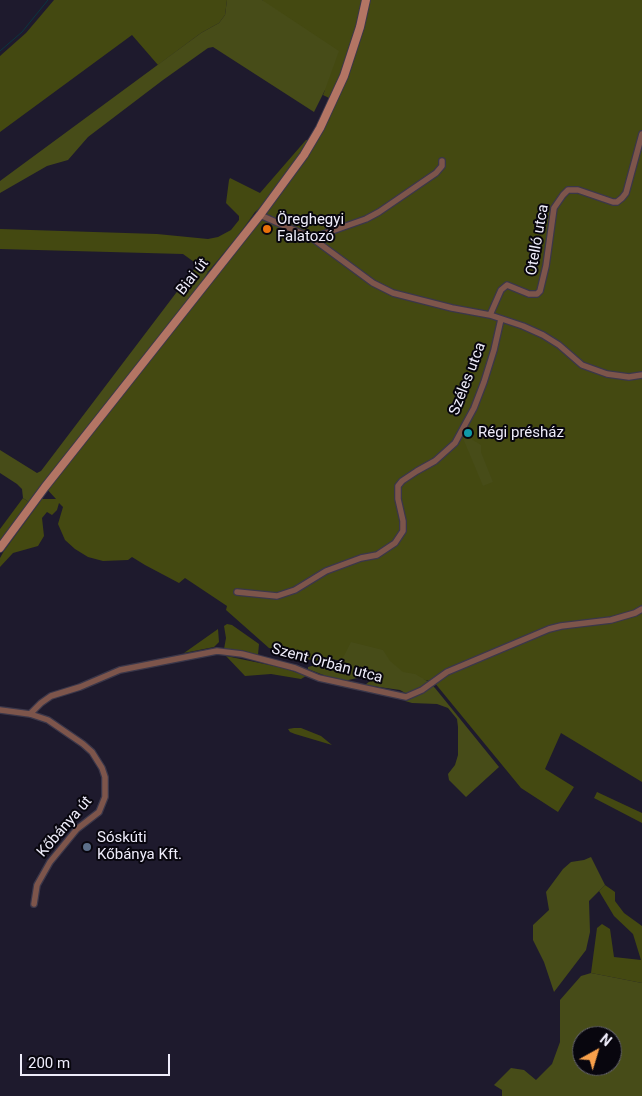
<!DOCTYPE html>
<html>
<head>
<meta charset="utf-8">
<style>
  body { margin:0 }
  #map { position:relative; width:642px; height:1096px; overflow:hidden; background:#1e1a2d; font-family:Roboto,sans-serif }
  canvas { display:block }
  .north { position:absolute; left:572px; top:1026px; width:50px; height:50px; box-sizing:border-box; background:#08060e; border:1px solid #64626c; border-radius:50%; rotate:39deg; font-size:14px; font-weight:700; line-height:20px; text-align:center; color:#eeecfa }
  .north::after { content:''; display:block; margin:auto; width:18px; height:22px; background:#f8a04b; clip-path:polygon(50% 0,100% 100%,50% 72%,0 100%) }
  .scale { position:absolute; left:20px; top:1054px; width:150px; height:22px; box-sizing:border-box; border:2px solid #eeecfa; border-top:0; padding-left:6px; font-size:15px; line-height:18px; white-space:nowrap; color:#eeecfa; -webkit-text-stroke:4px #08060e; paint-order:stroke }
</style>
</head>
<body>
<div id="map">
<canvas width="642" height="1096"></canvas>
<div class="north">N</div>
<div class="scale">200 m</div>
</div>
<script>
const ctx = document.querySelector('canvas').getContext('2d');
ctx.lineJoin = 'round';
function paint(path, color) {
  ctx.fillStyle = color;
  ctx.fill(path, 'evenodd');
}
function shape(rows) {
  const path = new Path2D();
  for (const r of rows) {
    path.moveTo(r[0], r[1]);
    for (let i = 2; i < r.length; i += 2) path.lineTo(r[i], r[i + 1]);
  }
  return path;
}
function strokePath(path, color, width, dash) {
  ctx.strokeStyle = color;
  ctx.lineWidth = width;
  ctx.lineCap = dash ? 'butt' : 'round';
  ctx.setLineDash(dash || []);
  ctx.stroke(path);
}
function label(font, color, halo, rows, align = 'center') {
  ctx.font = font + ' Roboto,sans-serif';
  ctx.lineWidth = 4;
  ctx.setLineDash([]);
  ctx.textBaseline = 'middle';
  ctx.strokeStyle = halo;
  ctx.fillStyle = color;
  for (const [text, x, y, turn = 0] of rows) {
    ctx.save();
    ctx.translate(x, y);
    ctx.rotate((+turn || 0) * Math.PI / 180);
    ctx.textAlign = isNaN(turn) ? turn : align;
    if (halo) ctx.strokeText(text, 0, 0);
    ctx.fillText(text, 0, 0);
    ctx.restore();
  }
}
const green = shape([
  [54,0,227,0,225,15,219,23,201,33,158,65,132,35,0,132,0,56,26,33],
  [262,0,363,0,347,59,332,97,329,98,323,95,325,90],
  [366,0,642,0,642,782,561,733,545,769,574,787,558,812,521,788,434,682,332,659,314,661,269,648,226,610,227,606,185,578,179,583,145,565,132,557,128,560,103,561,88,557,75,549,65,540,58,524,63,507,59,503,57,510,52,515,47,512,42,518,44,536,38,546,13,553,0,567,0,558,4,551,42,499,56,499,45,487,292,172,337,94],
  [306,140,308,140,290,170,263,205,255,212,238,236,208,272,183,254,0,249,0,229,157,234,208,239,218,237,231,230,239,220,239,216,226,203,229,180,230,178,260,193],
  [23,498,29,502,0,541,0,529],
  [227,624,232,625,259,644,258,655,257,656,245,651,224,649,226,638,224,626],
  [218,629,219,642,214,647,184,653],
  [226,656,284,668,306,676,301,679,271,674,245,676],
  [294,728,301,728,321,736,332,745,295,734,290,732,288,729],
  [597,792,642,813,642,823,594,798],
  [605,885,615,892,615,901,624,913,642,926,642,983,591,973,597,928,602,924,610,929,614,957,641,960,633,934,614,916,599,891]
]);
const forest = shape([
  [227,0,262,0,339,51,325,90,314,112,213,47,208,48,163,80,88,137,68,160,47,166,0,193,0,181,201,33,219,23,225,15],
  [198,264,208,272,200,285,29,502,23,498,22,489,17,484,0,473,0,450,37,473,41,471],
  [463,434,481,445,481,452,493,482,483,486,462,436],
  [351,642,383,650,390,661,403,672,415,674,429,682,435,688,499,767,466,797,449,780,448,774,455,765,458,755,458,727,457,719,448,708,437,704,412,703,405,701,408,698,407,694,400,690,365,685,370,681,380,678,382,675,366,676,344,681,331,678,308,669,308,667,323,663,336,664,344,656],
  [591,857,605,885,589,901,590,932,586,950,554,992,544,962,533,940,533,925,549,910,546,892,563,869,571,862,584,860],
  [591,973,642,983,642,1096,502,1096,502,1090,494,1085,511,1068,524,1070,536,1080,552,1064,560,1042,560,1000,581,976],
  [582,1036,612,1036,612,1066,582,1066]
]);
const stream = shape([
  [0,51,22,32,48,0]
]);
const street = shape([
  [260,215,312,238,373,283,393,293,452,308,490,315,523,326,543,335,559,345,582,365,607,374,629,377,642,375],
  [312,238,366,219,379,212,436,173,442,166,442,161],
  [490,315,501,290,507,285,529,294,537,294,540,291,546,266,554,208,563,195,568,190,578,190,613,202,617,202,622,198,626,193,642,134],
  [237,592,277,596,295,590,326,571,361,558,377,555,395,543,403,531,403,521,398,499,398,486,402,481,417,471,435,461,455,443,474,408,484,382,494,350,501,319],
  [0,710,30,714,48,720,83,744,92,752,102,768,105,777,105,797,99,812,77,829,50,862,37,885,34,904],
  [30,714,41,703,51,696,80,687,120,670,217,651,242,654,295,668,319,678,406,697,422,690,447,672,549,629,561,626,611,620,635,613,642,609]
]);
const secondary = shape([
  [0,548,45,487,260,215,304,155,320,128,344,76,360,27,366,0]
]);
const markers = [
  [267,229,5,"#e8710a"],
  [468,433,5,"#0f9aa8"],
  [87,847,5,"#5c6f8a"]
];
const poiNames = [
  ["Öreghegyi",277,220],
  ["Falatozó",277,237],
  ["Régi présház",478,433],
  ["Sóskúti",97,838],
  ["Kőbánya Kft.",97,855]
];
const streetNames = [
  ["Otelló utca",538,240,-80],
  ["Biai út",193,277,-52],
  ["Széles utca",468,379,-69],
  ["Szent Orbán utca",327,664,15],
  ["Kőbánya út",65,827,-49]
];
paint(green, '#444911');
paint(forest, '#474c18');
strokePath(stream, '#0c3641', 1);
strokePath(street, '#3b374a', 8);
strokePath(secondary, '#3b374a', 10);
strokePath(street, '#7d554b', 5.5);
strokePath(secondary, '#b37564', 8);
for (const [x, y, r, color] of markers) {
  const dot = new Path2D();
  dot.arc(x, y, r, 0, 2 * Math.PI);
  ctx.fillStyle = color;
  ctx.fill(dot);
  strokePath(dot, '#08060e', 2);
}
label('15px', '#eeecfa', '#08060e', poiNames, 'left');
label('15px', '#eeecfa', '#08060e', streetNames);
</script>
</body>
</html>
